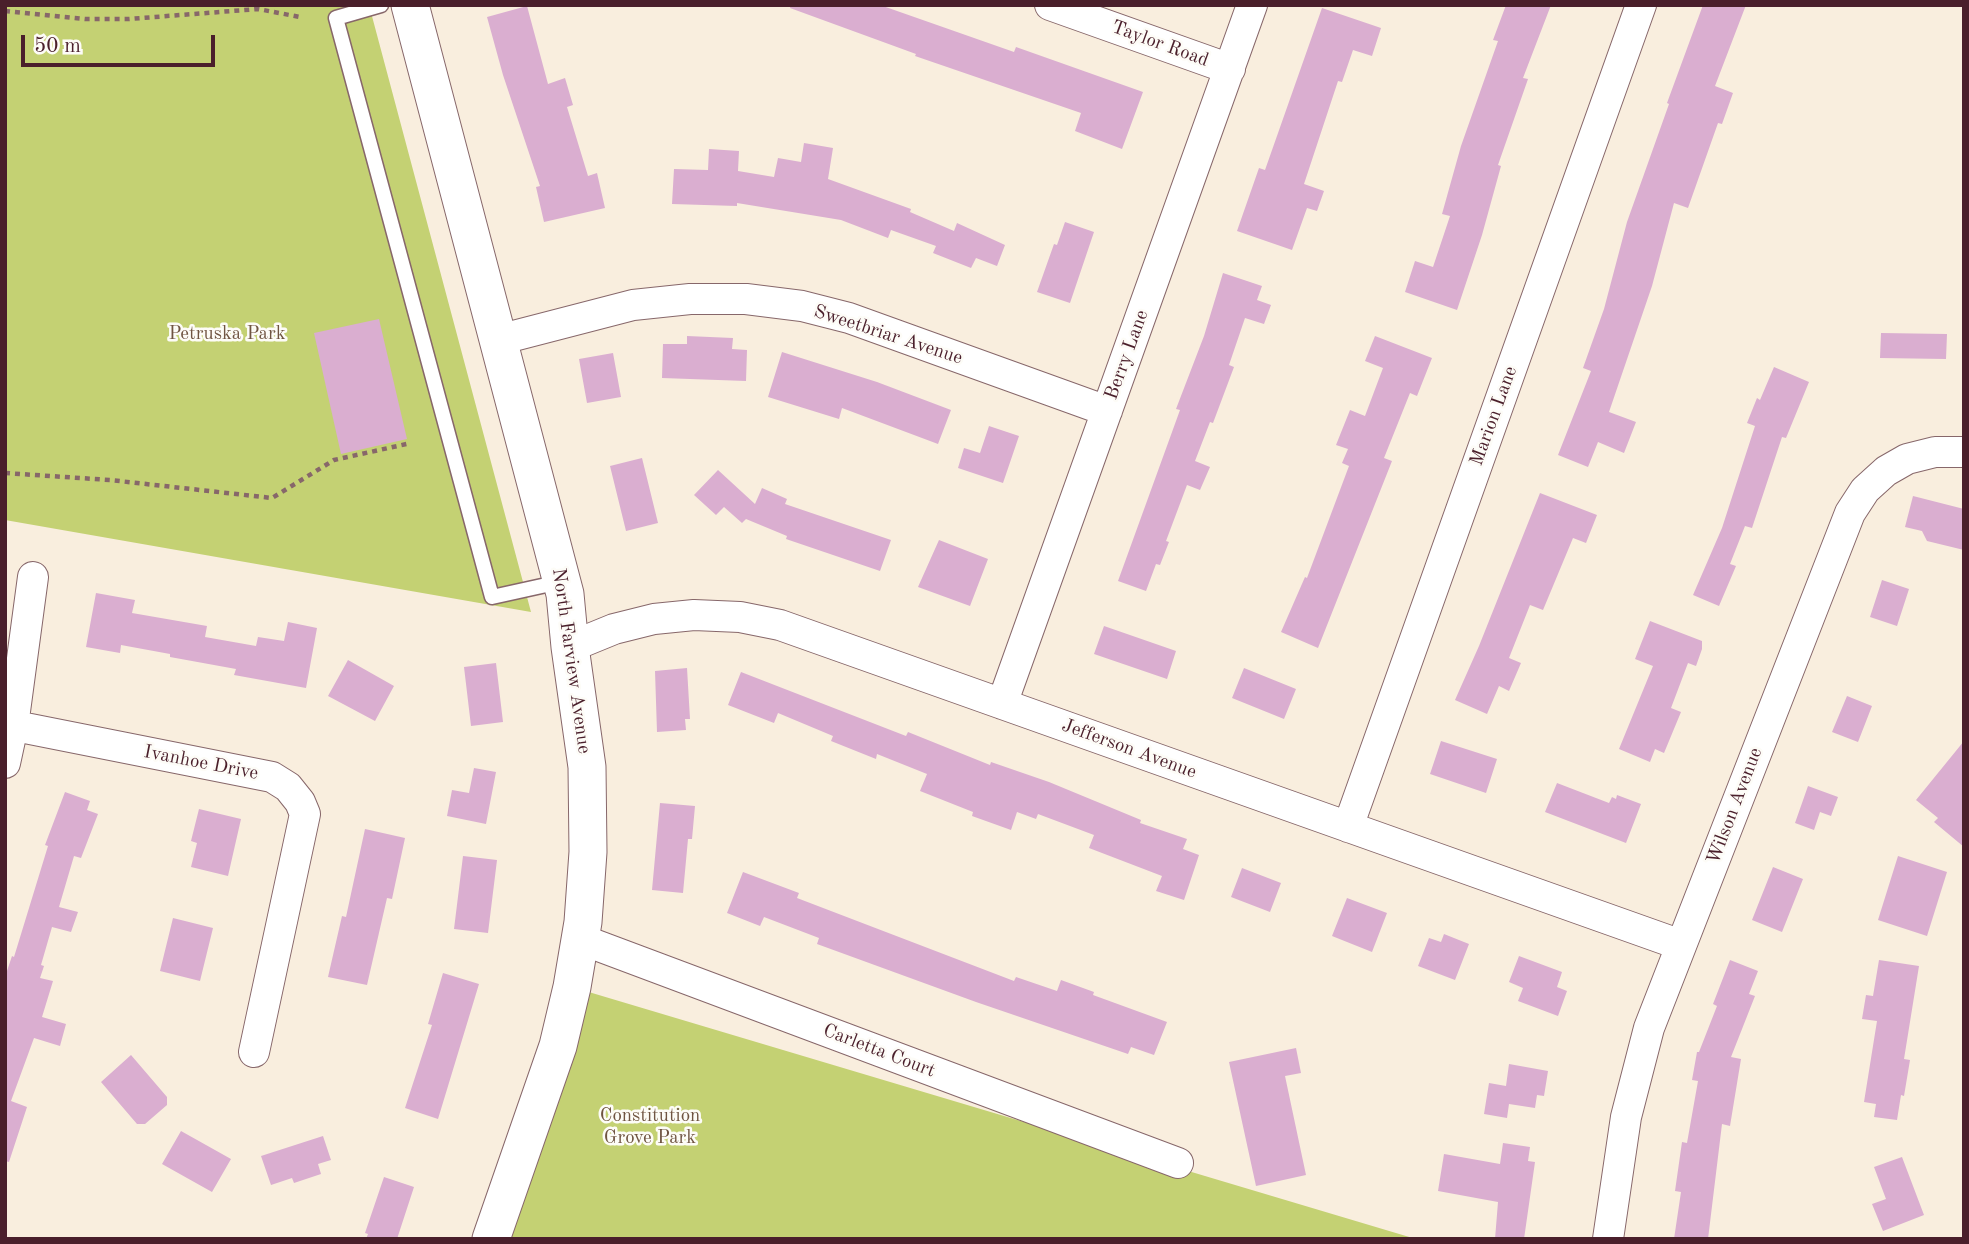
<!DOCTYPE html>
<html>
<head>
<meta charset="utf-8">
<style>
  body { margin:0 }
  #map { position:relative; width:1969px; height:1244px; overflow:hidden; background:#f9eede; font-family:"Old Standard TT",serif }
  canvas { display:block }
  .frame { position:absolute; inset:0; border:7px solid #4a1f2b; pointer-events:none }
  .scale { position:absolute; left:21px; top:35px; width:194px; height:32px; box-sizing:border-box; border:4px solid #4a1f2b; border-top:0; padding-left:9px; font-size:21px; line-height:24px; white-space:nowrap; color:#4a1f2b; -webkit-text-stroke:5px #fdfcf7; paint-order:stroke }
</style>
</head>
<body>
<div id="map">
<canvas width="1969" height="1244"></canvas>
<div class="frame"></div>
<div class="scale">50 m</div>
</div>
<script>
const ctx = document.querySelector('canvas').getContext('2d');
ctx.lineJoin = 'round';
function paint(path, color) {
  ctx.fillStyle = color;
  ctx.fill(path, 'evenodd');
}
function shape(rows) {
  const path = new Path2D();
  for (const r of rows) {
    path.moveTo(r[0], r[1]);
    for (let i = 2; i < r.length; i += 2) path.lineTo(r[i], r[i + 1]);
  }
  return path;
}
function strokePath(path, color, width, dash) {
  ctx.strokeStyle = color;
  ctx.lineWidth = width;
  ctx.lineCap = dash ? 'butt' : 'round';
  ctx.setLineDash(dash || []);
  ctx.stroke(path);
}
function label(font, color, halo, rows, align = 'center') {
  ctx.font = font + ' "Old Standard TT",serif';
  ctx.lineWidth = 5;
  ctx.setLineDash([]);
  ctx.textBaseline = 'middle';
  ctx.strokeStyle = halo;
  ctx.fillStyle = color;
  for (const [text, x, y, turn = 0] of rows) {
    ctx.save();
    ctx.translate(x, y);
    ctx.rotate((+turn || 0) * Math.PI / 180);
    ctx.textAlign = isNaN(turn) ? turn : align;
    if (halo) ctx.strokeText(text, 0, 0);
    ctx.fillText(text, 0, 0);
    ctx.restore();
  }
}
const green = shape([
  [5,5,369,5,531,612,5,520],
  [572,987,1416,1239,492,1239]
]);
const building = shape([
  [791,5,880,5,1014,52,1016,47,1143,92,1122,149,1075,131,1081,113,915,56,916,54,790,8],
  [1506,5,1551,5,1523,78,1528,79,1498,165,1501,166,1482,235,1457,310,1405,292,1415,261,1433,267,1450,216,1442,214,1461,146,1498,41,1493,40],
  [1703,5,1746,5,1715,86,1733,93,1722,124,1718,123,1688,208,1674,203,1652,286,1609,412,1636,422,1624,453,1598,442,1588,467,1558,455,1591,371,1583,368,1604,309,1627,222,1669,104,1667,103],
  [527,6,548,84,565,78,573,105,567,107,588,176,597,173,605,208,544,222,536,187,540,186,503,75,487,17],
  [1322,8,1381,28,1372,56,1353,50,1342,82,1338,81,1304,184,1324,191,1317,211,1307,208,1292,250,1237,231,1259,168,1265,170],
  [804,143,833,148,828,179,911,209,910,212,954,231,957,223,1005,245,997,266,976,258,971,268,933,253,936,246,891,230,888,238,841,220,737,203,737,206,672,204,674,169,708,170,709,149,739,151,738,171,774,177,778,158,801,162],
  [1065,222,1094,232,1070,303,1037,292,1054,244,1057,245],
  [1223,273,1262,286,1257,300,1271,305,1264,324,1245,318,1229,365,1234,367,1213,423,1210,422,1195,461,1210,467,1200,490,1187,485,1166,541,1169,542,1160,565,1156,564,1146,591,1118,581,1180,410,1176,409,1204,336],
  [379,319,407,439,341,454,314,333],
  [1881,333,1947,334,1946,359,1880,358],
  [687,336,733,338,732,349,747,350,746,381,662,378,663,344,687,344],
  [1375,336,1432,358,1417,396,1410,393,1384,458,1392,461,1318,648,1281,632,1305,577,1307,578,1349,466,1342,463,1348,449,1336,445,1350,410,1365,416,1383,368,1365,361],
  [782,352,877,382,951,410,938,444,842,408,839,419,768,397],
  [613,353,621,397,587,403,579,359],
  [1774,367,1809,382,1786,438,1782,437,1752,528,1745,526,1730,564,1736,566,1719,606,1693,595,1722,528,1755,426,1747,423,1757,398,1760,400],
  [989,426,1019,436,1003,483,958,468,964,448,980,453],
  [642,458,658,523,626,531,610,466],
  [718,470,755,504,762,488,787,499,785,504,891,540,880,571,786,539,787,536,746,519,742,523,724,507,716,515,694,495],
  [1540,493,1597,515,1586,543,1573,538,1543,610,1530,605,1509,658,1521,663,1509,691,1499,686,1487,714,1455,700,1479,646],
  [1913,496,1964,509,1964,550,1927,541,1922,531,1905,527],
  [939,540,988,559,970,606,918,587],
  [1882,580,1909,589,1897,626,1870,617],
  [96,593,135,600,132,613,207,626,205,637,256,646,258,637,284,641,288,622,317,628,306,688,234,675,236,669,170,657,170,654,121,645,120,653,86,647],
  [1650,621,1702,641,1702,649,1696,666,1688,663,1671,708,1681,712,1664,753,1655,749,1650,762,1619,749,1653,666,1635,659],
  [1104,626,1176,651,1167,679,1094,654],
  [348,660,394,686,375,721,328,696],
  [496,663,503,722,471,726,464,667],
  [687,668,690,719,685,719,686,730,657,732,655,671],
  [1244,668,1296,689,1284,719,1232,698],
  [741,672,906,736,908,732,990,765,991,762,1049,782,1141,820,1140,823,1187,839,1183,849,1199,855,1184,900,1156,891,1162,876,1089,848,1094,835,1038,814,1036,819,1017,812,1011,830,972,816,973,812,920,791,927,774,877,754,876,759,831,741,833,736,778,713,774,723,728,705],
  [1847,696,1872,706,1858,742,1832,732],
  [1441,741,1497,759,1486,793,1430,774],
  [1964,741,1964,847,1934,822,1938,818,1916,800],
  [474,768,496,772,486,824,447,816,452,790,469,793],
  [1557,783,1609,803,1612,797,1616,799,1617,795,1641,804,1626,843,1545,812],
  [1808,786,1838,797,1831,816,1820,812,1814,830,1795,823],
  [65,792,90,801,87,810,98,814,81,858,74,856,59,907,78,912,71,932,52,927,41,965,44,966,40,978,53,981,42,1017,66,1024,60,1046,34,1038,11,1101,27,1107,9,1162,5,1161,5,977,12,956,14,957,48,846,45,845],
  [660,803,695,806,692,839,688,839,683,893,652,890],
  [199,809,241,819,228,876,191,867,197,843,191,841],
  [365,829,405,838,392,899,387,898,367,985,328,977,342,916,346,917],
  [463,856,497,860,488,933,454,929],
  [1898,856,1947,872,1927,936,1878,920],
  [1773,867,1803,879,1782,932,1752,920],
  [1242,868,1281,883,1270,912,1231,897],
  [743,872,799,893,797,898,1014,981,1016,977,1057,991,1061,980,1094,992,1093,995,1167,1022,1154,1055,1131,1047,1128,1054,976,1002,817,944,819,938,764,917,760,926,727,913],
  [1347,898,1387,913,1372,952,1332,936],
  [173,918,213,928,200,981,160,971],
  [1444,934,1469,944,1455,980,1418,966,1429,938,1441,942],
  [1519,956,1562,972,1557,987,1567,991,1558,1016,1518,1001,1523,988,1509,982],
  [1730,960,1758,971,1749,994,1755,996,1731,1057,1741,1059,1730,1126,1722,1124,1708,1239,1674,1239,1681,1192,1675,1191,1682,1142,1687,1143,1698,1081,1692,1080,1697,1052,1699,1052,1717,1006,1713,1004],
  [1879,960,1919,966,1904,1059,1910,1060,1904,1096,1901,1095,1897,1120,1874,1117,1876,1104,1864,1102,1877,1021,1862,1019,1866,995,1873,996],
  [443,973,479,984,438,1119,405,1108,432,1025,428,1024],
  [1296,1048,1301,1073,1285,1076,1306,1175,1256,1186,1229,1062],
  [131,1055,167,1097,167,1105,145,1124,137,1124,101,1082],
  [1509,1064,1548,1071,1544,1096,1537,1095,1535,1108,1509,1104,1507,1118,1484,1114,1489,1083,1506,1086],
  [181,1131,231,1159,212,1192,162,1164],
  [323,1136,331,1160,318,1164,321,1174,294,1183,292,1178,271,1185,261,1156],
  [1503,1143,1530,1147,1528,1161,1535,1162,1524,1239,1495,1239,1498,1202,1438,1191,1444,1154,1500,1164],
  [1902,1157,1924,1215,1883,1231,1872,1204,1886,1199,1874,1167],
  [384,1177,414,1187,397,1239,366,1239,368,1234,365,1233]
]);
const path = shape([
  [5,11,85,19,129,19,258,9,300,17],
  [5,473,110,480,272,498,334,460,411,443]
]);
const service = shape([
  [381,5,336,18,492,597,560,582]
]);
const minor = shape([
  [1050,5,1230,69],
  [498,340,633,305,690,299,746,299,802,306,849,318,1107,411],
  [570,647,614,629,654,619,694,615,740,617,780,625,1681,945],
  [1002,704,1252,5],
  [5,724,272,777,288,787,300,802,305,814,254,1052],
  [5,763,13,726,33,577],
  [1348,827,1641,5],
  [580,939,1178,1163],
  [1608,1239,1626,1117,1649,1028,1850,513,1865,490,1886,471,1907,459,1935,452,1964,452]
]);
const tertiary = shape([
  [410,5,565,594,570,647,587,767,588,852,583,922,572,987,558,1046,491,1239]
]);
const streetNames = [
  ["Taylor Road",1160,44,20],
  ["Sweetbriar Avenue",888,335,18],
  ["Berry Lane",1127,355,-70],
  ["Marion Lane",1494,416,-70],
  ["North Farview Avenue",571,661,82],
  ["Jefferson Avenue",1129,749,20],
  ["Ivanhoe Drive",201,763,11],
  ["Wilson Avenue",1735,806,-69],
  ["Carletta Court",879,1051,21]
];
const parkNames = [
  ["Petruska Park",227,334],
  ["Constitution",650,1116],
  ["Grove Park",650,1138]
];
paint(green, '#c4d173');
paint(building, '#daaed0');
strokePath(service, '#87676a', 17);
strokePath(minor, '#87676a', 32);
strokePath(tertiary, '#87676a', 39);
strokePath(path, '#87676a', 4.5, [5, 5]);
strokePath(service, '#fff', 14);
strokePath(minor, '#fff', 30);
strokePath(tertiary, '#fff', 37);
label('19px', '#4a1f2b', '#fdfcf7', streetNames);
label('19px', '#6f5441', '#fdfcf7', parkNames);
</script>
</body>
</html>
